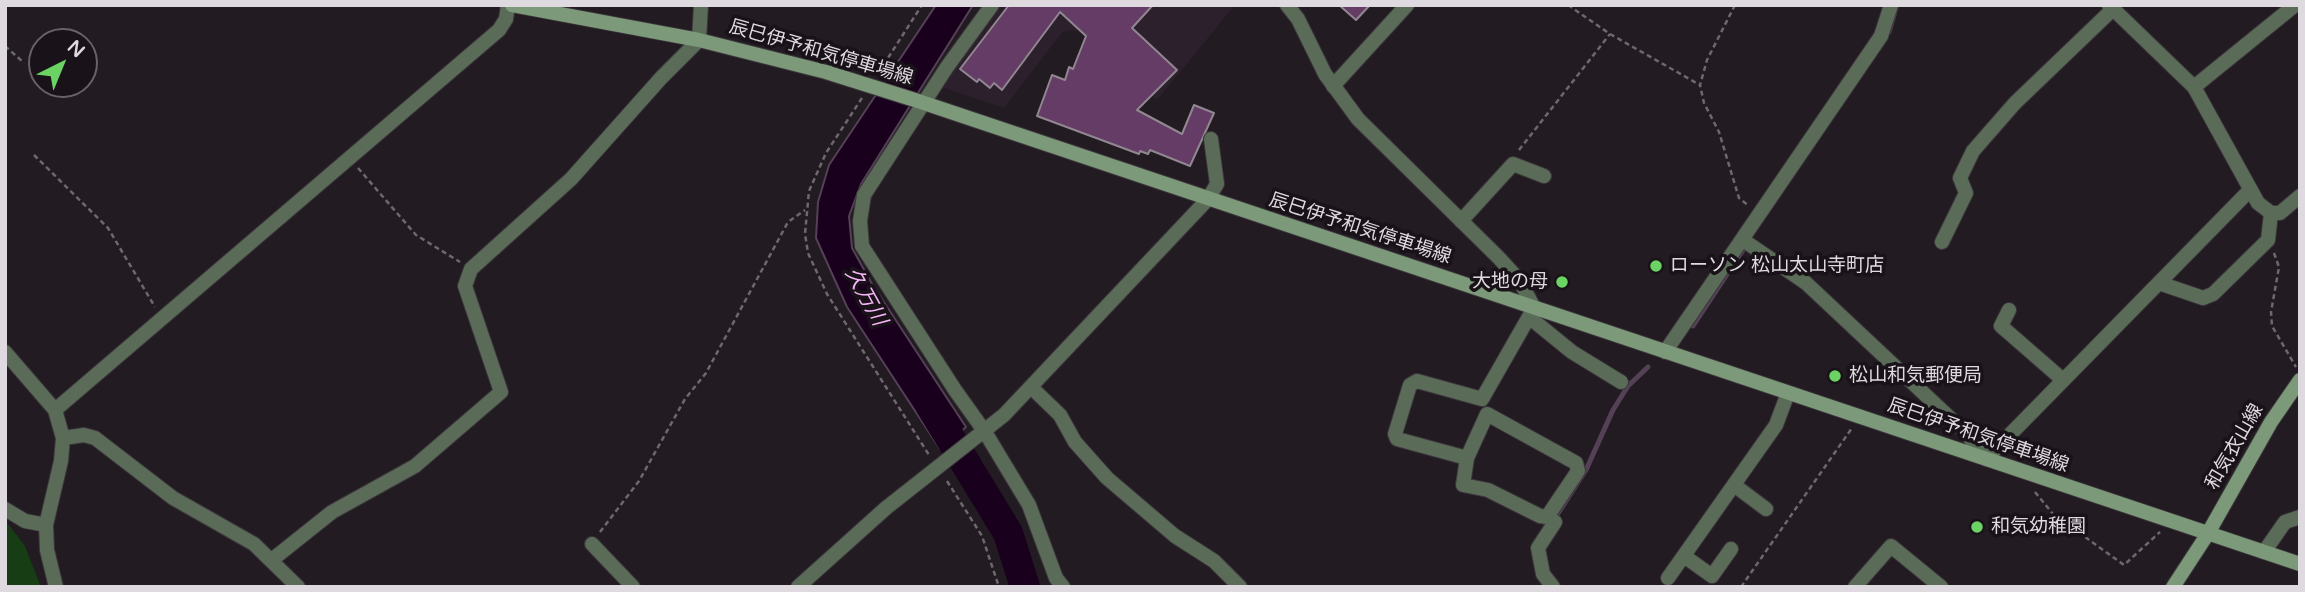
<!DOCTYPE html>
<html>
<head>
<meta charset="utf-8">
<style>
  body { margin:0 }
  #map { position:relative; width:2305px; height:592px; overflow:hidden; background:#221b22; font-family:"Varela Round",sans-serif }
  canvas { display:block }
  .frame { position:absolute; inset:0; border:7px solid #dfdadf; pointer-events:none }
  .north { position:absolute; left:28px; top:28px; width:70px; height:70px; box-sizing:border-box; background:#191219; border:2px solid #686268; border-radius:50%; rotate:43deg; font-size:19px; font-weight:700; line-height:28px; text-align:center; color:#dfdadf }
  .north::after { content:''; display:block; margin:auto; width:24px; height:32px; background:#6ad363; clip-path:polygon(50% 0,100% 100%,50% 72%,0 100%) }
</style>
</head>
<body>
<div id="map">
<canvas width="2305" height="592"></canvas>
<div class="frame"></div>
<div class="north">N</div>
</div>
<script>
const ctx = document.querySelector('canvas').getContext('2d');
ctx.lineJoin = 'round';
function paint(path, color) {
  ctx.fillStyle = color;
  ctx.fill(path, 'evenodd');
}
function shape(rows) {
  const path = new Path2D();
  for (const r of rows) {
    path.moveTo(r[0], r[1]);
    for (let i = 2; i < r.length; i += 2) path.lineTo(r[i], r[i + 1]);
  }
  return path;
}
function strokePath(path, color, width, dash) {
  ctx.strokeStyle = color;
  ctx.lineWidth = width;
  ctx.lineCap = dash ? 'butt' : 'round';
  ctx.setLineDash(dash || []);
  ctx.stroke(path);
}
function label(font, color, halo, rows, align = 'center') {
  ctx.font = font + ' "Varela Round","Noto Sans JP",sans-serif';
  ctx.lineWidth = 7;
  ctx.setLineDash([]);
  ctx.textBaseline = 'middle';
  ctx.strokeStyle = halo;
  ctx.fillStyle = color;
  for (const [text, x, y, turn = 0] of rows) {
    ctx.save();
    ctx.translate(x, y);
    ctx.rotate((+turn || 0) * Math.PI / 180);
    ctx.textAlign = isNaN(turn) ? turn : align;
    if (halo) ctx.strokeText(text, 0, 0);
    ctx.fillText(text, 0, 0);
    ctx.restore();
  }
}
const built = shape([
  [1000,5,1235,5,1157,100,1080,30,1063,31,1004,108,942,87]
]);
const green = shape([
  [5,520,25,546,41,587,5,587]
]);
const water = shape([
  [936,5,973,5,861,184,849,216,852,248,872,284,966,427,940,449,847,307,816,238,818,202,829,165,936,5]
]);
const stream = shape([
  [1889,32,1897,5],
  [1693,326,1747,244],
  [1557,515,1586,470,1613,410,1628,386,1648,367]
]);
const river = shape([
  [930,405,1008,533,1025,587]
]);
const building = shape([
  [1009,5,1153,5,1132,28,1177,70,1137,110,1182,134,1194,105,1214,113,1190,166,1150,150,1148,154,1140,151,1139,154,1037,116,1052,75,1065,80,1069,67,1073,69,1086,36,1060,12,1002,90,994,83,990,88,979,79,977,82,960,69,1009,5],
  [1339,5,1370,5,1356,20,1339,5]
]);
const path = shape([
  [1568,5,1610,34,1700,85],
  [1735,5,1707,60,1700,85,1704,103,1719,132,1739,198,1749,206],
  [5,46,23,62],
  [879,72,922,5],
  [862,98,826,153,809,191,805,234,808,253,827,294,929,455],
  [1519,150,1610,34],
  [34,155,108,228,155,307],
  [358,168,416,235,460,262],
  [2274,253,2279,267,2271,312,2272,326,2296,367],
  [947,481,982,536,999,587],
  [2035,492,2053,514,2124,565,2160,532],
  [600,532,639,481,685,399,706,373,788,222,805,210],
  [1741,587,1852,428]
]);
const street = shape([
  [992,5,947,67,864,195,860,221,862,246,955,390,985,432,1029,505,1056,578,1063,587],
  [1287,5,1298,19,1325,74,1358,119,1499,258,1520,281,1534,308,1482,399,1417,381,1410,385,1395,434,1397,439,1467,458,1487,414,1576,463,1578,471,1547,517,1555,522,1538,548,1543,574,1553,587],
  [2109,5,2194,87,2258,203,2271,213,2280,213,2300,196],
  [1333,86,1407,5],
  [2194,87,2295,5],
  [1461,221,1513,164,1544,176],
  [1743,240,1806,283,1966,433,1986,459,2250,190],
  [1942,242,1966,193,1960,178,1973,151,2015,103,2113,9],
  [2159,283,2203,298,2213,294,2268,240,2271,213],
  [2009,310,2001,326,2063,380],
  [1529,317,1572,352,1621,382],
  [5,352,55,410,63,438,61,461,46,525,47,550,56,587],
  [1665,352,1881,36,1891,5],
  [1031,387,1060,415,1075,442,1107,478,1175,536,1214,561,1240,587],
  [55,410,499,30,506,19,508,5],
  [63,438,84,435,95,438,173,498,254,544,298,587],
  [1467,458,1463,485,1488,490,1540,516,1547,517],
  [1734,485,1766,509],
  [5,509,25,521,46,525],
  [592,544,633,587],
  [2264,552,2285,522,2300,517],
  [1684,556,1712,576,1731,549],
  [273,559,332,512,415,466,501,392,465,286,471,269,571,179,661,78,699,40,701,5],
  [1668,578,1776,425,1788,393],
  [798,587,886,508,1004,415,1208,199,1217,184,1211,139],
  [1855,587,1891,546,1941,587]
]);
const secondary = shape([
  [512,5,699,40,826,72,915,100,2300,564],
  [2173,587,2207,535,2271,422,2300,380]
]);
const markers = [
  [1656,266,7,"#6ad363"],
  [1562,282,7,"#6ad363"],
  [1835,376,7,"#6ad363"],
  [1977,527,7,"#6ad363"]
];
const streetNames = [
  ["辰巳伊予和気停車場線",821,53,16],
  ["辰巳伊予和気停車場線",1360,229,18],
  ["辰巳伊予和気停車場線",1978,436,19],
  ["和気衣山線",2235,447,-60]
];
const poiNames = [
  ["ローソン 松山太山寺町店",1670,266],
  ["大地の母",1548,282,"right"],
  ["松山和気郵便局",1849,376],
  ["和気幼稚園",1991,527]
];
const waterNames = [
  ["久万川",865,297,61]
];
paint(built, '#2c202c');
paint(green, '#173d15');
paint(water, '#19001c');
strokePath(water, '#544156', 2);
strokePath(stream, '#544156', 5);
strokePath(river, '#19001c', 30);
paint(building, '#643c66');
strokePath(building, '#918791', 2);
strokePath(street, '#3c363c', 16);
strokePath(secondary, '#3c363c', 16);
strokePath(path, '#6e686e', 2.5, [5, 3.5]);
strokePath(street, '#5a6c58', 14);
strokePath(secondary, '#7c9a79', 14);
for (const [x, y, r, color] of markers) {
  const dot = new Path2D();
  dot.arc(x, y, r, 0, 2 * Math.PI);
  ctx.fillStyle = color;
  ctx.fill(dot);
  strokePath(dot, '#191219', 2.5);
}
label('19px', '#dfdadf', '#191219', streetNames);
label('19px', '#dfdadf', '#191219', poiNames, 'left');
label('italic 21px', '#f6b5f8', '#191219', waterNames);
</script>
</body>
</html>
